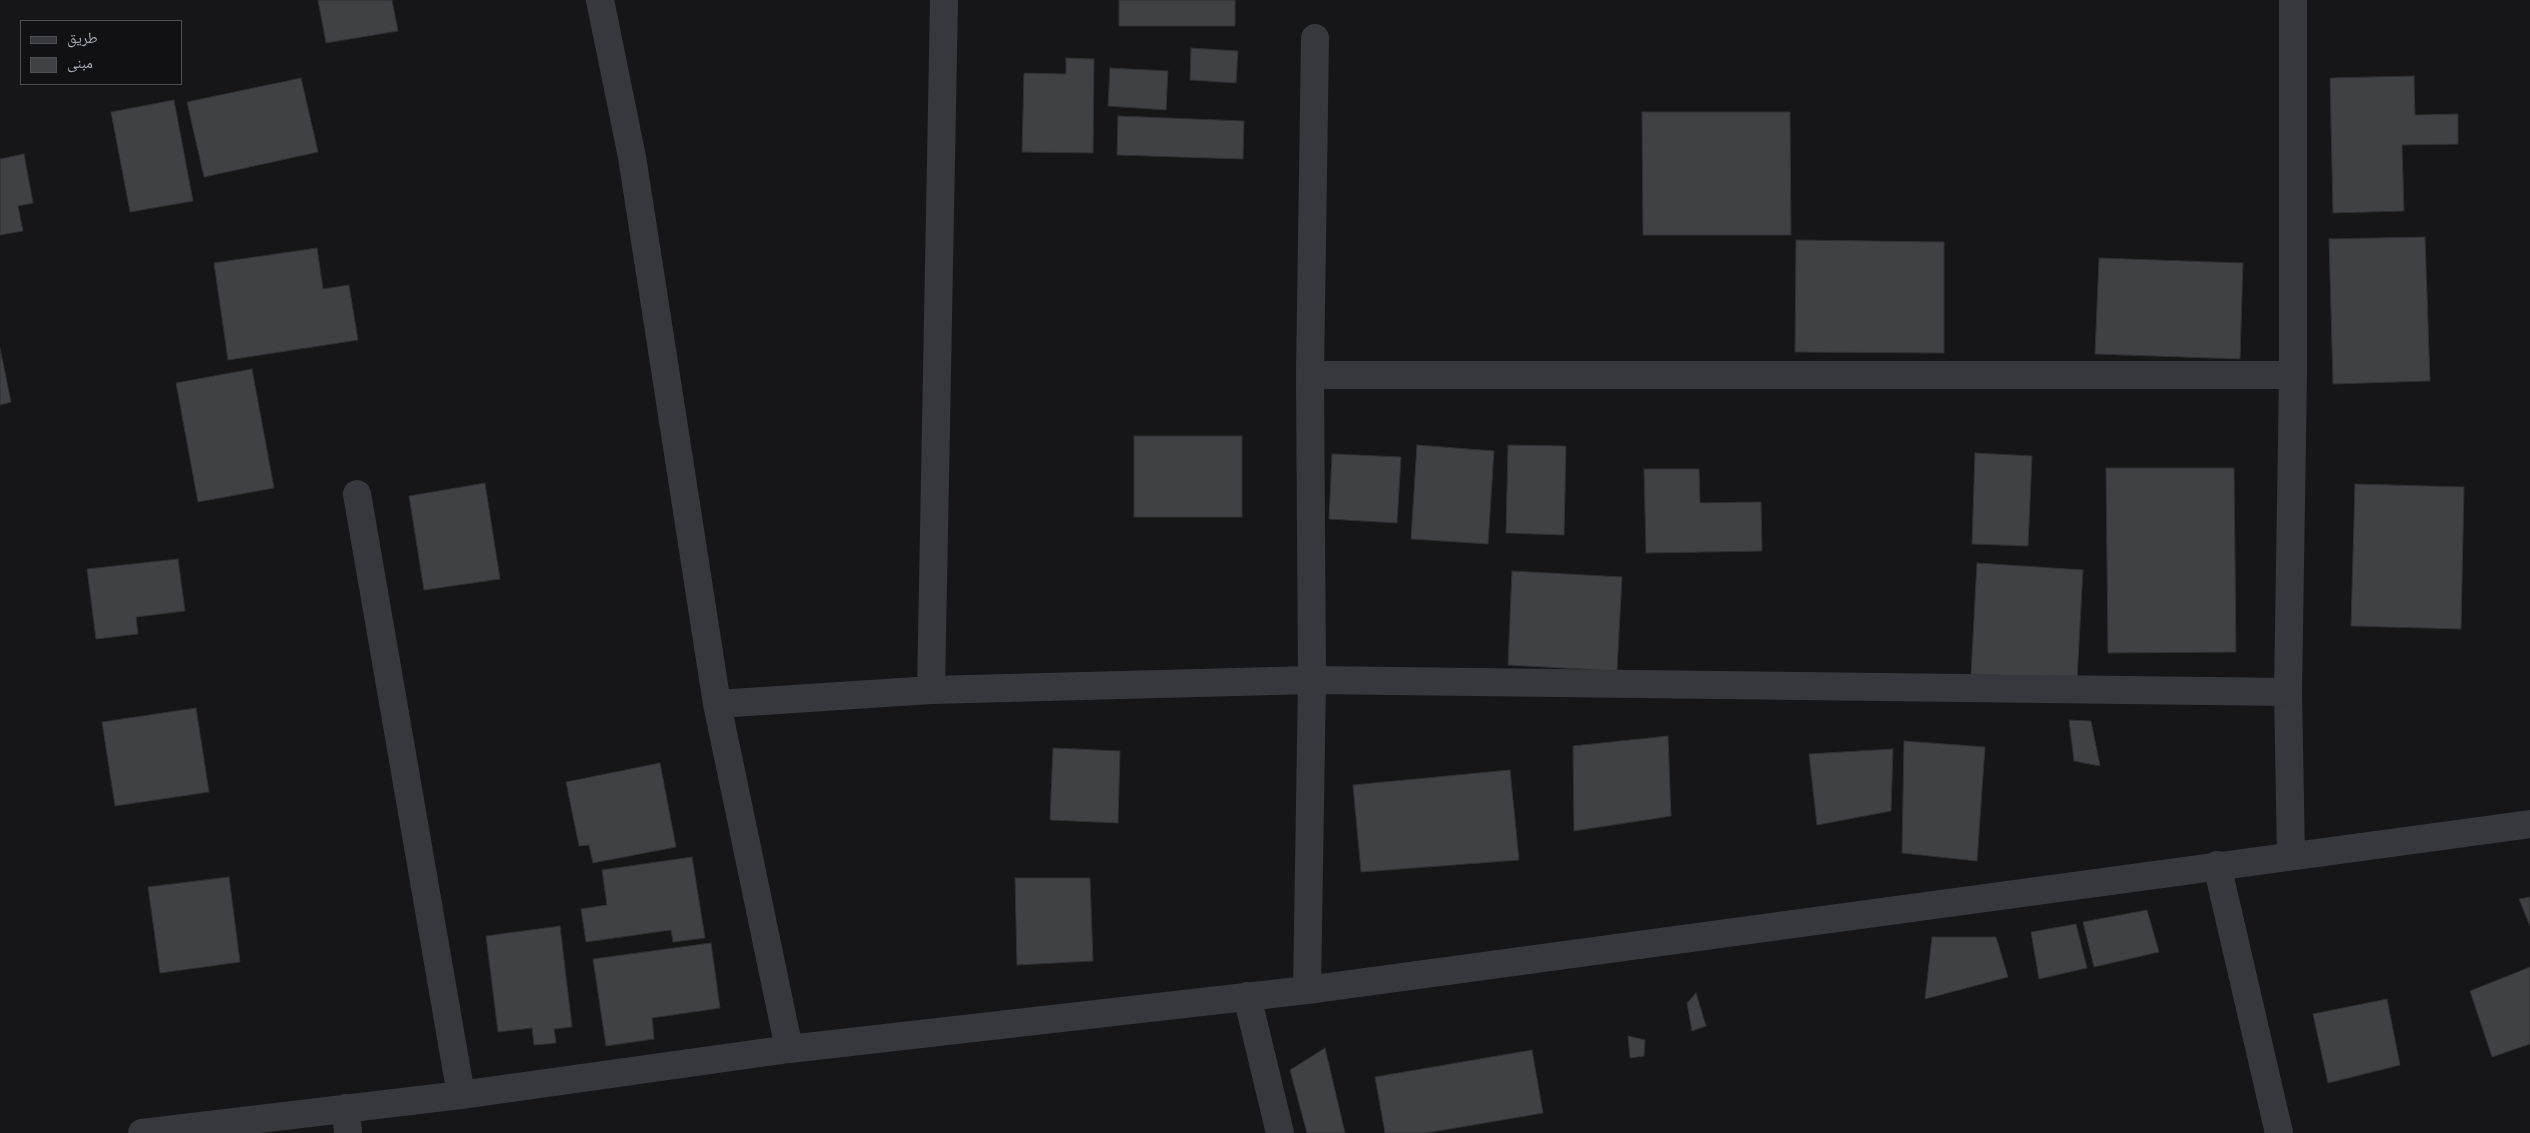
<!DOCTYPE html>
<html>
<head>
<meta charset="utf-8">
<style>
  body { margin:0 }
  #map { position:relative; width:2530px; height:1133px; overflow:hidden; background:#161618; font-family:Barlow,"Noto Naskh Arabic",sans-serif }
  canvas { display:block }
  .legend { position:absolute; left:20px; top:20px; width:162px; height:65px; box-sizing:border-box; background:#111113; border:1px solid #4d4f55; margin:0; padding:6px 9px; list-style:none; font-size:15px; color:#a8adb8 }
  .legend li { display:flex; align-items:center; gap:10px; height:25px }
  .legend b { width:25px; border:1px solid #4d4f55 }
</style>
</head>
<body>
<div id="map">
<canvas width="2530" height="1133"></canvas>
<ul class="legend">
<li><b style="height:6px;background:#37383d"></b>طريق</li>
<li><b style="height:14px;background:#404145"></b>مبنى</li>
</ul>
</div>
<script>
const ctx = document.querySelector('canvas').getContext('2d');
ctx.lineJoin = 'round';
function paint(path, color) {
  ctx.fillStyle = color;
  ctx.fill(path, 'evenodd');
}
function shape(rows) {
  const path = new Path2D();
  for (const r of rows) {
    path.moveTo(r[0], r[1]);
    for (let i = 2; i < r.length; i += 2) path.lineTo(r[i], r[i + 1]);
  }
  return path;
}
function strokePath(path, color, width, dash) {
  ctx.strokeStyle = color;
  ctx.lineWidth = width;
  ctx.lineCap = dash ? 'butt' : 'round';
  ctx.setLineDash(dash || []);
  ctx.stroke(path);
}
const building = shape([
  [318,0,392,0,398,31,326,43,318,0],
  [1119,0,1235,0,1235,26,1119,26,1119,0],
  [1191,48,1238,51,1236,83,1190,80,1191,48],
  [1066,58,1094,59,1093,153,1022,152,1024,73,1066,74,1066,58],
  [1110,68,1168,71,1166,110,1108,106,1110,68],
  [2414,76,2415,115,2458,114,2458,144,2402,145,2404,211,2333,213,2330,78,2414,76],
  [301,78,318,152,204,177,187,102,301,78],
  [174,100,193,201,130,212,111,112,174,100],
  [1642,112,1790,112,1791,235,1643,235,1642,112],
  [1118,116,1244,121,1243,159,1117,155,1118,116],
  [24,154,33,203,18,206,23,231,0,235,0,159,24,154],
  [2425,237,2430,381,2333,384,2329,239,2425,237],
  [1796,240,1944,242,1944,353,1795,352,1796,240],
  [317,248,323,289,349,285,358,340,228,360,214,263,317,248],
  [2099,258,2243,263,2240,359,2095,354,2099,258],
  [0,348,11,402,0,405,0,348],
  [252,369,274,488,198,502,176,383,252,369],
  [1134,436,1242,436,1242,517,1134,517,1134,436],
  [1417,445,1494,451,1488,544,1411,539,1417,445],
  [1508,445,1566,446,1564,535,1506,533,1508,445],
  [1975,453,2032,456,2028,546,1972,544,1975,453],
  [1332,454,1401,457,1397,523,1329,519,1332,454],
  [2106,468,2234,468,2236,652,2108,653,2106,468],
  [1644,469,1699,469,1700,503,1761,502,1762,551,1646,553,1644,469],
  [485,483,500,579,424,590,409,496,485,483],
  [2355,484,2464,487,2461,629,2351,626,2355,484],
  [178,559,185,611,136,617,138,634,96,639,87,569,178,559],
  [1977,563,2083,570,2077,680,1971,674,1977,563],
  [1512,571,1622,577,1617,671,1508,665,1512,571],
  [196,708,209,792,115,806,102,722,196,708],
  [2069,720,2091,721,2100,766,2074,761,2069,720],
  [1668,736,1671,816,1574,831,1573,746,1668,736],
  [1904,741,1985,747,1977,861,1902,853,1904,741],
  [1053,748,1120,751,1118,823,1050,820,1053,748],
  [1893,749,1891,811,1817,825,1809,754,1893,749],
  [660,763,676,847,593,863,589,845,579,846,566,782,660,763],
  [1510,770,1519,860,1361,872,1353,785,1510,770],
  [692,857,705,938,673,942,671,930,586,942,581,909,607,905,602,870,692,857],
  [229,877,240,962,160,973,148,887,229,877],
  [1015,878,1090,878,1093,961,1017,965,1015,878],
  [2530,897,2530,926,2519,899,2530,897],
  [2147,910,2159,952,2094,967,2083,922,2147,910],
  [2076,924,2087,968,2039,979,2031,932,2076,924],
  [560,926,572,1027,554,1029,556,1043,534,1045,532,1028,498,1032,486,936,560,926],
  [1932,937,1996,937,2008,977,1925,999,1932,937],
  [711,943,720,1008,652,1018,654,1039,606,1046,593,959,711,943],
  [2530,967,2530,1044,2492,1057,2470,991,2530,967],
  [1696,993,1706,1026,1692,1031,1687,1003,1696,993],
  [2387,999,2400,1065,2328,1083,2313,1014,2387,999],
  [1628,1036,1645,1040,1644,1056,1630,1058,1628,1036],
  [1325,1048,1345,1133,1307,1133,1290,1070,1325,1048],
  [1532,1050,1543,1113,1426,1133,1385,1133,1375,1077,1532,1050]
]);
const street = shape([
  [600,0,632,157,717,704,789,1049],
  [1310,375,2293,375],
  [357,494,461,1095],
  [931,690,944,0],
  [717,704,931,690,1312,680,2288,692],
  [2291,856,2288,692,2293,375,2293,0],
  [2217,865,2279,1133],
  [1307,990,1312,680,1310,375,1315,38],
  [1247,996,1280,1133],
  [346,1108,348,1133],
  [142,1133,461,1095,789,1049,1307,990,2530,824]
]);
paint(building, '#404145');
strokePath(building, '#303034', 1);
strokePath(street, '#37383d', 28);
</script>
</body>
</html>
